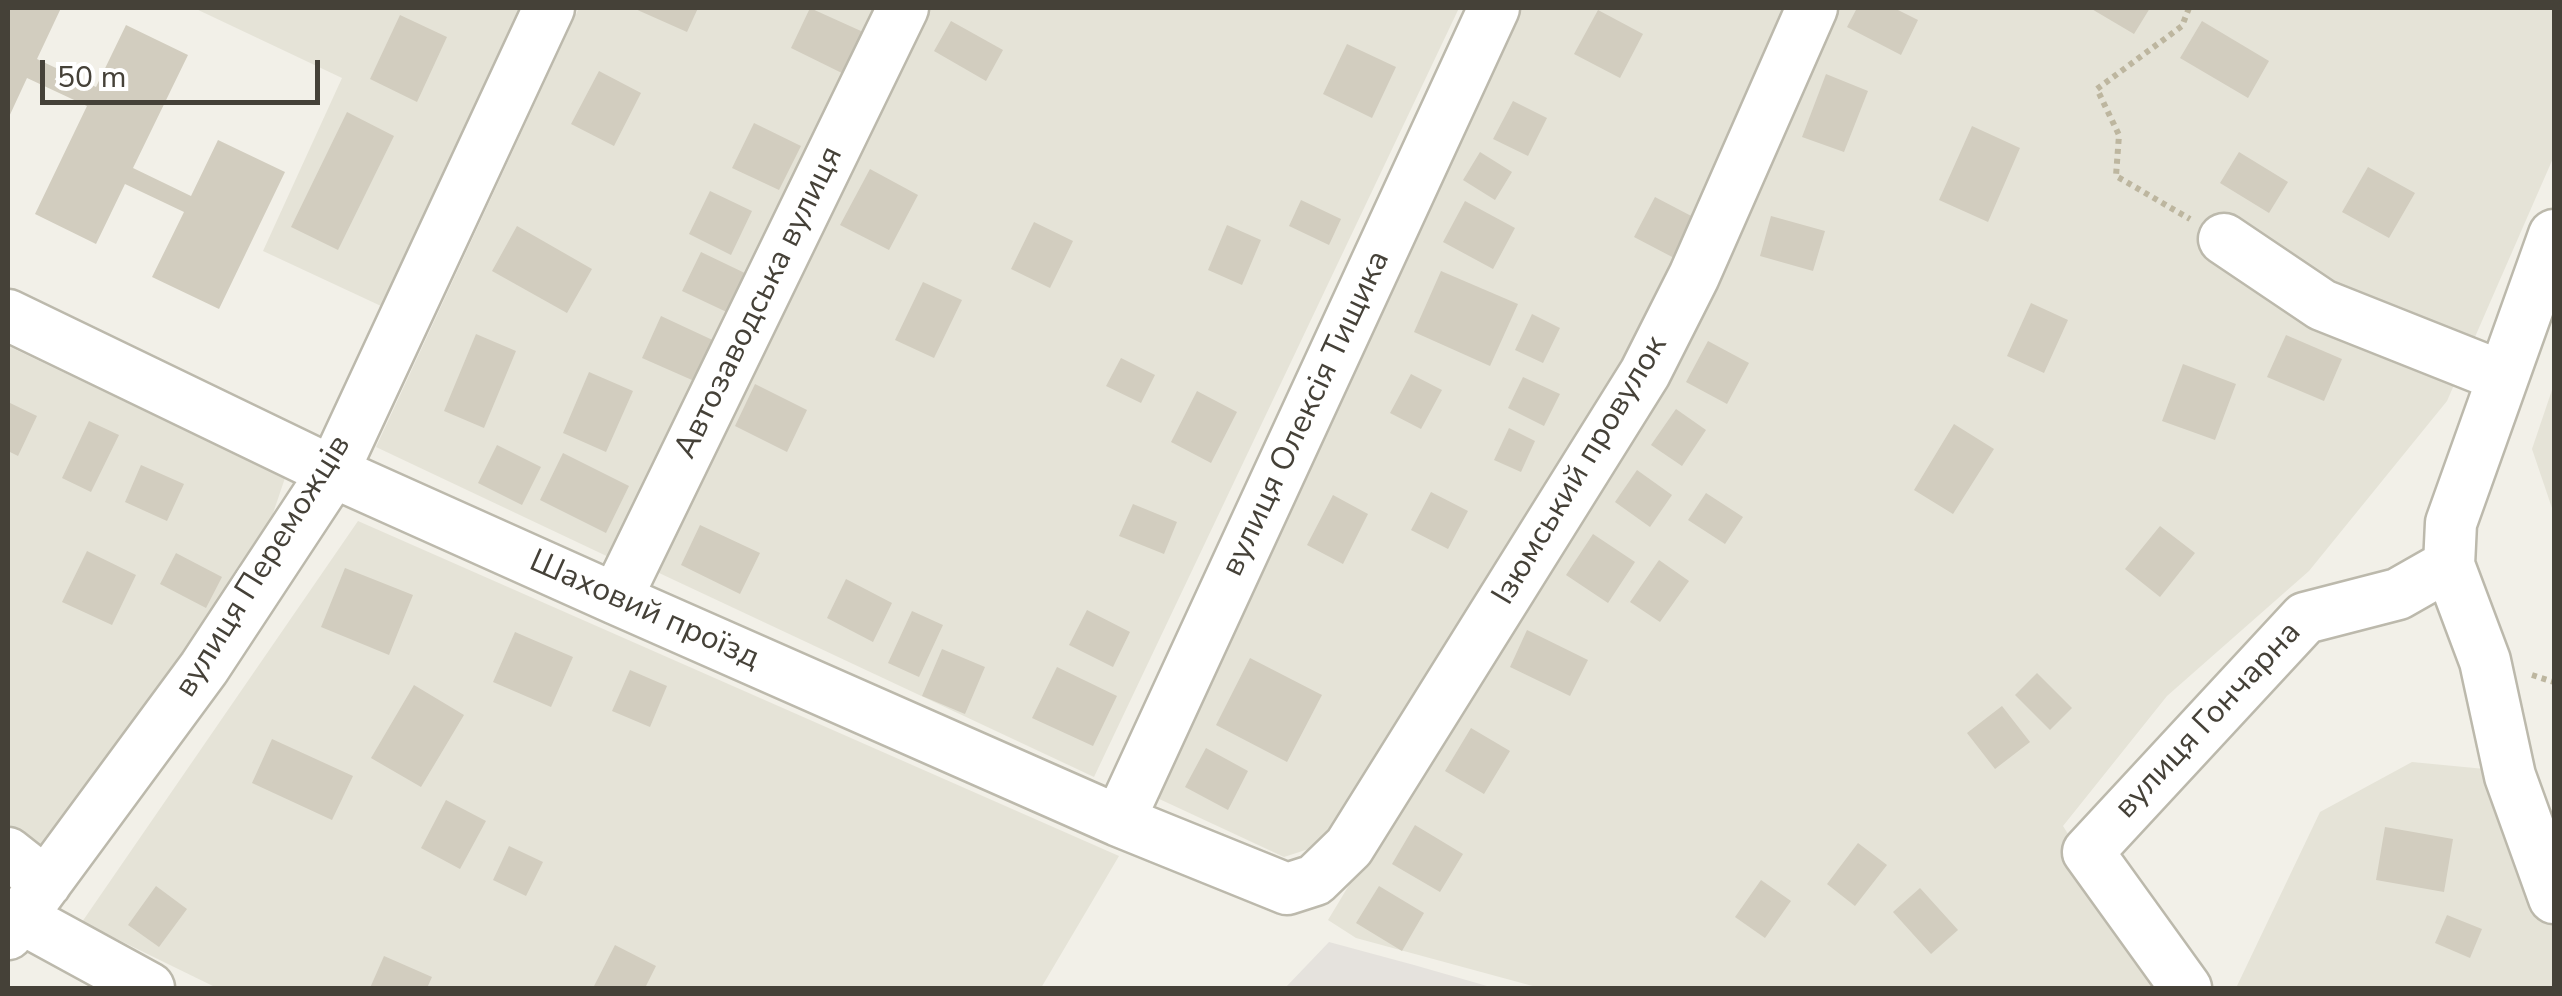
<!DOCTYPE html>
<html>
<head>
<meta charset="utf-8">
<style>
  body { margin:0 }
  #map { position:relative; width:2562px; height:996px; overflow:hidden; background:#f2f0e8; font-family:"Nunito Sans",sans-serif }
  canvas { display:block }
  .frame { position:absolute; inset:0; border:10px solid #454138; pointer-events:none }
  .scale { position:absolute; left:40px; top:60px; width:280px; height:45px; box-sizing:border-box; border:5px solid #454138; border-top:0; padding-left:12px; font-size:30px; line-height:35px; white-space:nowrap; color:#454138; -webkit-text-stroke:8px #fff; paint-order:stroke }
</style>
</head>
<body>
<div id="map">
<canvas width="2562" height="996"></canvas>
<div class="frame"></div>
<div class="scale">50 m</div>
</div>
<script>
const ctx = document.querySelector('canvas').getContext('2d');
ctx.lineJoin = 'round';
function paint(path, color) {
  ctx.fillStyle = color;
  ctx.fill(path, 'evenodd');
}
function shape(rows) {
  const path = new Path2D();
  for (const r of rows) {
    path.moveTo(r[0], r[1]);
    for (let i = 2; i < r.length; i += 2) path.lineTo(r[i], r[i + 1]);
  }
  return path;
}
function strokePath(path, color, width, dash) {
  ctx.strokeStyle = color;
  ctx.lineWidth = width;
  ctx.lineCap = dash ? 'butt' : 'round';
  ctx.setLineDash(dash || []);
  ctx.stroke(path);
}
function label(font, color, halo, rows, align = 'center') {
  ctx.font = font + ' "Nunito Sans",sans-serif';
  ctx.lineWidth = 10;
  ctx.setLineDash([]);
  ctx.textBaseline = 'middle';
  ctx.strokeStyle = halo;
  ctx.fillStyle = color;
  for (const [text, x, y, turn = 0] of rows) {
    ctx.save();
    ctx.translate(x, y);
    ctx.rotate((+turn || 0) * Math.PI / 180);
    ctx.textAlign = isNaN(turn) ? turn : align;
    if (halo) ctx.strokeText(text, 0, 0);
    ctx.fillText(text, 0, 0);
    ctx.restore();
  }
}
const residential = shape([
  [194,8,525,8,381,306,263,251,342,78],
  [579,8,887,8,615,560,376,447],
  [928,8,1459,8,1094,777,657,572],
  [1517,8,1792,8,1663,304,1324,844,1284,857,1155,797],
  [1839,8,2554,8,2554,156,2447,401,2309,571,2167,696,2063,826,2165,988,1540,988,1356,938,1328,920,1712,283],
  [8,346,285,478,268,528,180,661,8,887],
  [2554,384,2554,514,2532,449],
  [358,521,1119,856,1041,988,217,988,82,922],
  [2412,762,2485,769,2554,913,2554,988,2236,988,2320,812]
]);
const industrial = shape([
  [1329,942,1414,965,1494,988,1285,988]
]);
const building = shape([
  [8,8,61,8,37,59,96,87,126,25,188,55,133,168,191,196,218,140,285,172,219,309,152,277,184,212,125,184,96,244,35,214,87,106,27,78,8,119],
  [633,8,698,8,687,32],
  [810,8,872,36,852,78,791,48],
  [1857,8,1894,8,1918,20,1901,55,1847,27],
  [2090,8,2150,8,2134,34],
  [1598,10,1643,34,1620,78,1574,54],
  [400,15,447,37,417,102,370,79],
  [951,21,1003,50,986,81,934,51],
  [2202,21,2269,61,2248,98,2180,58],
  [1347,44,1396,67,1372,118,1323,94],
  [599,71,641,93,614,146,571,124],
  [1826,74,1868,91,1844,152,1802,137],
  [1513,101,1547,118,1528,156,1493,139],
  [347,112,394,136,338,250,291,227],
  [754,123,801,146,779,190,732,168],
  [1972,126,2020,148,1988,222,1939,200],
  [1480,152,1512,172,1495,200,1463,180],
  [2239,152,2288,182,2269,213,2220,183],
  [2368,167,2415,193,2389,238,2342,212],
  [870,169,918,195,889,250,840,225],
  [710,191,752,211,731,255,689,234],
  [1655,197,1697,219,1676,259,1634,237],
  [1301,200,1341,219,1329,245,1289,226],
  [1465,201,1515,228,1493,269,1443,242],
  [1771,216,1825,231,1813,271,1760,256],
  [1034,222,1073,241,1050,288,1011,269],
  [1227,225,1261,240,1242,285,1208,270],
  [517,226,592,269,567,313,492,271],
  [701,252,751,276,733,315,682,291],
  [1441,271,1518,304,1490,366,1414,332],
  [923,282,962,300,934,358,895,340],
  [2031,303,2068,320,2044,373,2007,356],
  [1532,314,1560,328,1543,363,1515,350],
  [661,316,719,343,701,384,642,358],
  [476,334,516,351,484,428,444,411],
  [2286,335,2342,359,2324,401,2267,377],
  [1708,341,1749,363,1727,404,1686,382],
  [1121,358,1155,375,1141,403,1106,386],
  [2183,364,2236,384,2215,440,2162,421],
  [589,372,633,391,606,452,563,433],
  [1411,374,1442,390,1421,429,1390,413],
  [1523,377,1560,394,1544,426,1508,408],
  [755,384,807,410,787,452,735,426],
  [1197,391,1237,412,1211,463,1171,442],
  [8,402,37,416,18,456,8,451],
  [1676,409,1706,430,1682,466,1651,445],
  [89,421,119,435,91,492,62,478],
  [1954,424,1994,449,1953,514,1914,490],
  [1509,428,1535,441,1521,472,1494,460],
  [497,445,541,467,522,505,478,483],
  [563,453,629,486,606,533,540,500],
  [141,465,184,484,167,521,125,502],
  [1637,470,1672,495,1650,527,1615,502],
  [1431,492,1468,511,1448,549,1411,530],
  [1706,493,1743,517,1725,544,1688,520],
  [1333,495,1368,514,1343,564,1307,545],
  [1133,504,1177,522,1164,554,1119,536],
  [700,525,760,553,740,594,681,565],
  [2160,526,2195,553,2160,597,2125,569],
  [1593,534,1635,562,1608,603,1566,575],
  [87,551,136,575,112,625,62,602],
  [176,553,222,577,206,608,160,584],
  [1659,560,1689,581,1660,622,1630,602],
  [345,568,413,595,389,655,321,627],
  [846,579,892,603,873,642,827,618],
  [1087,610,1130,632,1113,667,1069,645],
  [912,611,943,625,919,677,888,663],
  [1527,630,1588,660,1570,696,1510,667],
  [515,632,573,657,551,707,493,682],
  [942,649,985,667,965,714,922,696],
  [1250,658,1322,695,1287,762,1216,725],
  [1057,667,1117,696,1093,746,1032,718],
  [630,670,667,686,650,727,612,711],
  [2037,673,2072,708,2050,730,2015,695],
  [414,685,464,715,421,787,371,758],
  [2002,706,2030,742,1995,769,1967,733],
  [1471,728,1510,751,1484,794,1445,771],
  [272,739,353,776,332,820,252,783],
  [1206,748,1248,771,1228,810,1185,787],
  [446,800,486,821,460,869,421,848],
  [1415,825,1463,854,1440,892,1392,864],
  [2385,827,2453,839,2444,892,2376,880],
  [1858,843,1887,865,1855,906,1827,884],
  [509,846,543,862,526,896,493,880],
  [1761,880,1791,901,1765,938,1735,917],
  [156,886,187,909,159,947,128,925],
  [1379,886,1424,913,1402,951,1356,923],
  [1920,888,1958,930,1931,954,1893,912],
  [2447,915,2482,929,2470,958,2435,943],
  [615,945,656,966,645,988,593,988],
  [384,956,432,977,427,988,370,988]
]);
const path = shape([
  [2189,8,2182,26,2097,89,2119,135,2116,176,2190,219],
  [2532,675,2554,682]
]);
const minor = shape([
  [2554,235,2451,523,2449,565,2485,661,2510,776,2554,898],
  [2224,239,2322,305,2503,377],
  [8,315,333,472,616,599,1119,821,1287,889,1315,880,1349,847,1645,373,1694,276,1812,8],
  [616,599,903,8],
  [1119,821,1494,8],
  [8,853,46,883],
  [21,918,149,988],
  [8,934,204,668,333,472,549,8],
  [2186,988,2088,852,2305,618,2398,594,2449,565]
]);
const streetNames = [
  ["Автозаводська вулиця",760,303,-64],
  ["вулиця Олексія Тищика",1307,414,-65],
  ["Ізюмський провулок",1581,471,-59],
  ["вулиця Переможців",264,567,-58],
  ["Шаховий проїзд",644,611,24],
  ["вулиця Гончарна",2209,721,-47]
];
paint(residential, '#e5e3d7');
paint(industrial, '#e5e2dd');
paint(building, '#d2cdbf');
strokePath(minor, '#bcb9ac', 55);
strokePath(path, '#bdb69f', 6, [5, 5]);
strokePath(minor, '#fff', 50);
label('32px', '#454138', '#fff', streetNames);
</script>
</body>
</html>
